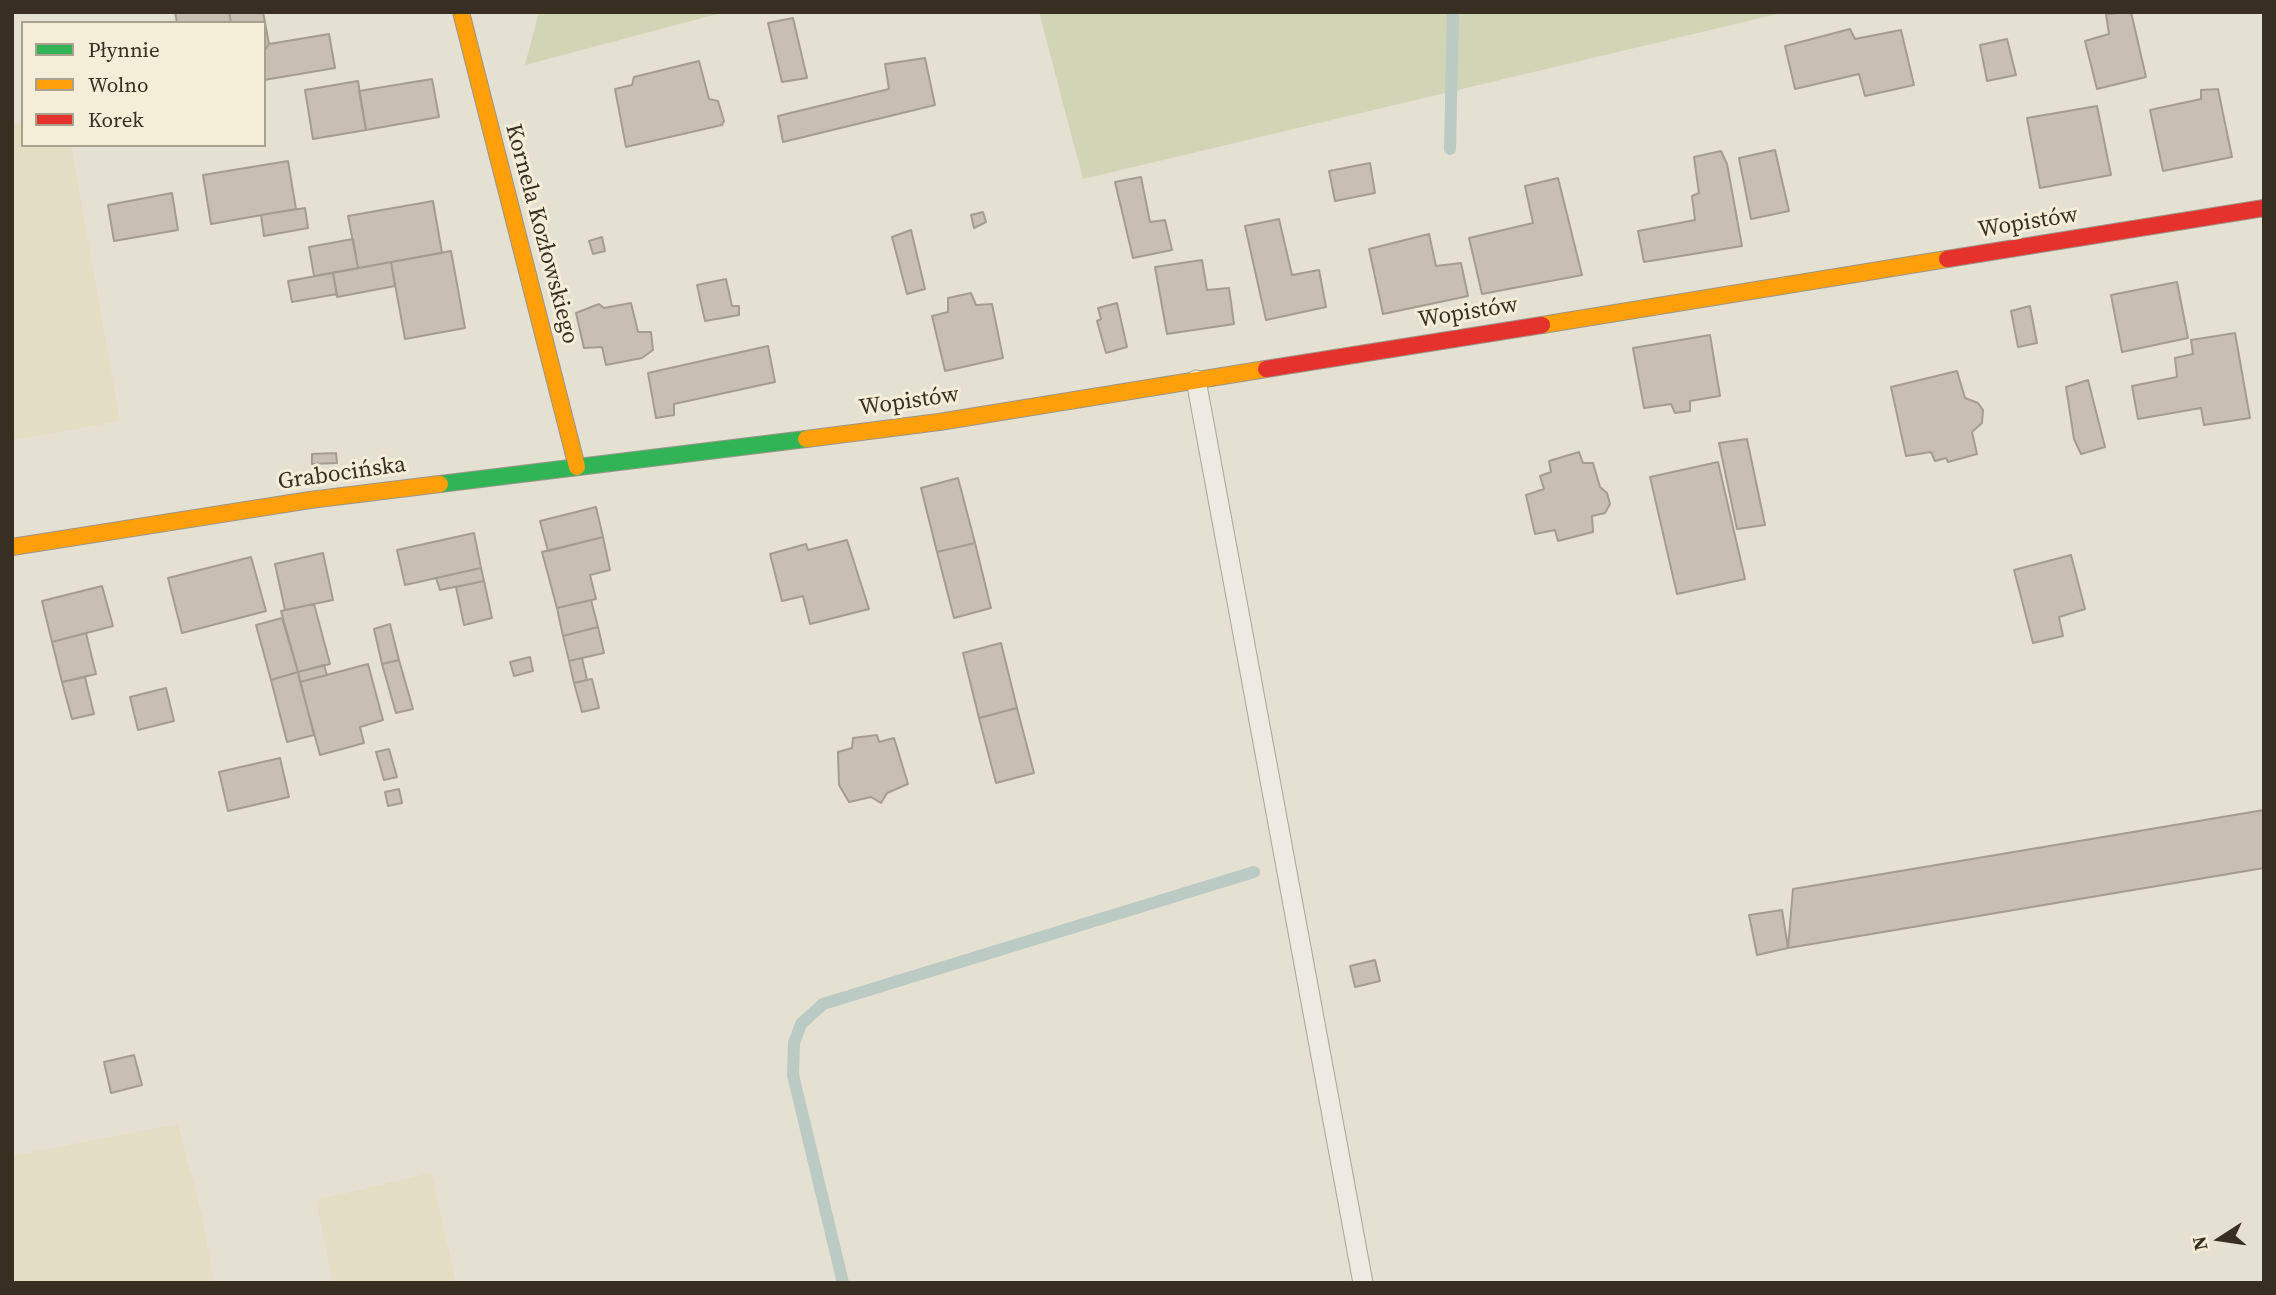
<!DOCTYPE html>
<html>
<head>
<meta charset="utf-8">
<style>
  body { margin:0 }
  #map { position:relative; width:2276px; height:1295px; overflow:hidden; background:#e4e0d2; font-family:"Source Serif 4",serif }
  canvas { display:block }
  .frame { position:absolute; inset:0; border:14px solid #392e22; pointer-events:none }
  .legend { position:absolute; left:21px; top:21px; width:245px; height:126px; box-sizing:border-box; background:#f4eed9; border:2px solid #a9a190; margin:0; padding:9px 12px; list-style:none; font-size:21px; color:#392e22 }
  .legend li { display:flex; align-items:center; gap:14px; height:35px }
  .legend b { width:35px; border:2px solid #a9a190 }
  .north { position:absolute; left:2185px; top:1204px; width:70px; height:70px; -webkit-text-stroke:5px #f4eed9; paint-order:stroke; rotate:258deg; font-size:19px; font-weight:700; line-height:28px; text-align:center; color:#392e22 }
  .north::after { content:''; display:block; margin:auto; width:24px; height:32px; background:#392e22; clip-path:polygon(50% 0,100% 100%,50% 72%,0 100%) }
</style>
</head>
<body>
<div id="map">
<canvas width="2276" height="1295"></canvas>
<div class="frame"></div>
<ul class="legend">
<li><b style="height:9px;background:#30b455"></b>Płynnie</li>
<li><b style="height:9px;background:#ff9f0a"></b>Wolno</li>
<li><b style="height:9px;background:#e5322d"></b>Korek</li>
</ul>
<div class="north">N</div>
</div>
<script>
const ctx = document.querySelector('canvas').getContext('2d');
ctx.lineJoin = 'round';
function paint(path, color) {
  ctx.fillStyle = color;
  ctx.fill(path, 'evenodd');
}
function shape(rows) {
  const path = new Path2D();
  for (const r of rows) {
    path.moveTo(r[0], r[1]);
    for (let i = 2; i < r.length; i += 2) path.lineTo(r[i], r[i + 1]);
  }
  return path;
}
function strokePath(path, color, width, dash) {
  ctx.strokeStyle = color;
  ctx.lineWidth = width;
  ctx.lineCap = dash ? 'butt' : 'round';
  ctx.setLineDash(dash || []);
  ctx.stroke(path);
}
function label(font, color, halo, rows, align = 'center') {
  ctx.font = font + ' "Source Serif 4",serif';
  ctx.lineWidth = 6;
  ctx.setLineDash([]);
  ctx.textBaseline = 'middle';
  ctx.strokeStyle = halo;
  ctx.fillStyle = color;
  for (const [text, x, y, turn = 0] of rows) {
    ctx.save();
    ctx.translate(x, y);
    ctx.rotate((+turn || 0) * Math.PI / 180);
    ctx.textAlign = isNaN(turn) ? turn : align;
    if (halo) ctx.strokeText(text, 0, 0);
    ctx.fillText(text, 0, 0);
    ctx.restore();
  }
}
const farmland = shape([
  [23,123,23,145,71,145,120,421,12,440,12,125],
  [178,1124,203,1221,214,1283,12,1283,12,1156],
  [431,1173,456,1283,333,1283,316,1200]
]);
const green = shape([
  [539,12,725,12,525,65],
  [1039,12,1786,12,1083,179]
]);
const stream = shape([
  [1450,149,1453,12],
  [843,1283,793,1075,794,1043,801,1024,823,1004,1254,872]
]);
const building = shape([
  [175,12,229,12,231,23,177,23,175,12],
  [229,12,263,12,269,44,264,51,264,23,231,23,229,12],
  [2131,12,2146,77,2097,89,2085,41,2109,34,2106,14,2131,12],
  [793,18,807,78,782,82,768,23,793,18],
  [1850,29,1855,39,1901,30,1914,85,1865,96,1859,74,1795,89,1785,46,1850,29],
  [329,34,335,68,264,80,264,51,269,44,329,34],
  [2007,39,2016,75,1987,81,1980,45,2007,39],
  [925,58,935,105,783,142,778,116,889,89,885,64,925,58],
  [699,61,709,99,718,101,724,121,722,125,626,147,615,89,632,85,634,77,699,61],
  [432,79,439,117,366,130,359,91,432,79],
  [358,81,366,130,313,139,305,90,358,81],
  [2218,89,2232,157,2163,171,2150,110,2201,99,2201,90,2218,89],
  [2097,106,2111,175,2040,188,2027,118,2097,106],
  [1775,150,1789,211,1751,219,1739,158,1775,150],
  [1721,151,1727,164,1742,246,1644,262,1638,231,1695,220,1692,196,1699,193,1694,157,1721,151],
  [288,161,296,209,211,224,203,175,288,161],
  [1370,163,1375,193,1335,201,1329,171,1370,163],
  [1141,177,1150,222,1165,220,1172,250,1133,258,1115,182,1141,177],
  [1558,178,1582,275,1482,294,1469,238,1533,223,1525,186,1558,178],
  [172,193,178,230,114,241,108,205,172,193],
  [433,201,442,253,358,268,348,216,433,201],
  [305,208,308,228,264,236,261,215,305,208],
  [983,212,986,222,974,228,971,215,983,212],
  [1279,219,1292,275,1319,270,1326,307,1266,320,1245,226,1279,219],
  [911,230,925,289,907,294,892,237,911,230],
  [1429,234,1436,266,1461,263,1468,296,1383,314,1369,249,1429,234],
  [602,237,605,251,593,254,589,241,602,237],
  [353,239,358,268,314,276,309,247,353,239],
  [451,251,465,328,405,339,391,262,451,251],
  [1202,260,1207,290,1229,288,1234,324,1167,334,1155,267,1202,260],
  [391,262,395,286,337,297,333,273,391,262],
  [333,273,337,294,292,302,288,281,333,273],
  [726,279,732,306,739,306,739,315,705,321,697,285,726,279],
  [2177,282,2188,338,2122,352,2111,295,2177,282],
  [971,293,976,305,992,304,1003,358,945,371,932,316,948,312,948,298,971,293],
  [631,303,638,332,651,332,653,350,642,358,606,365,602,347,584,348,576,313,599,304,604,308,631,303],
  [1117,303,1127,347,1106,353,1097,321,1101,319,1098,308,1117,303],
  [2030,306,2037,343,2018,347,2011,311,2030,306],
  [2235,333,2250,418,2204,425,2201,408,2138,419,2132,386,2177,377,2175,358,2193,354,2191,340,2235,333],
  [1710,335,1720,396,1690,401,1690,411,1675,413,1671,404,1644,408,1633,348,1710,335],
  [768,346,775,382,674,404,674,415,656,418,648,373,768,346],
  [1957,371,1965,398,1978,403,1983,410,1982,423,1972,432,1977,454,1948,462,1946,458,1935,461,1931,452,1906,456,1891,387,1957,371],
  [2088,380,2105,447,2081,454,2074,439,2066,387,2088,380],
  [1747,439,1765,525,1737,529,1719,443,1747,439],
  [1579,452,1583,463,1593,463,1600,487,1607,493,1610,504,1605,513,1592,516,1593,532,1558,541,1555,530,1535,534,1526,495,1544,489,1540,476,1551,472,1549,461,1579,452],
  [336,453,337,463,312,464,312,454,336,453],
  [1718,462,1745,579,1677,594,1650,477,1718,462],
  [958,478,975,543,937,552,921,488,958,478],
  [596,507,603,537,548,551,540,521,596,507],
  [474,533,481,568,405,585,397,550,474,533],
  [603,537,610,570,590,575,596,599,557,608,542,552,603,537],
  [847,540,869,609,810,624,803,596,782,601,770,554,806,544,808,550,847,540],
  [975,543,991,608,954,618,937,552,975,543],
  [323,553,333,600,285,610,275,564,323,553],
  [2071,555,2085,609,2059,617,2063,636,2033,643,2014,570,2071,555],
  [251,557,266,611,182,633,168,578,251,557],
  [481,568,484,581,440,590,436,578,481,568],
  [484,581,492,618,464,625,456,587,484,581],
  [102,586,113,626,52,642,42,601,102,586],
  [591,600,598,627,563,636,557,608,591,600],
  [314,604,330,664,298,672,281,611,314,604],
  [282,618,298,672,271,680,256,625,282,618],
  [390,624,399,660,382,664,374,629,390,624],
  [598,627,604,653,569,661,563,636,598,627],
  [86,633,96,674,62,682,52,642,86,633],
  [1001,643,1017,708,979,718,963,653,1001,643],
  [530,657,533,671,514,676,510,662,530,657],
  [582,658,587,680,574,683,569,661,582,658],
  [399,660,413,709,396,713,382,664,399,660],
  [368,664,383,720,360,727,364,743,320,755,300,682,368,664],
  [324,665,327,675,300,682,298,672,324,665],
  [298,672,314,735,287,742,271,680,298,672],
  [85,677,94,714,72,719,62,682,85,677],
  [592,679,599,708,582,712,574,683,592,679],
  [166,688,174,721,138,730,130,697,166,688],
  [1017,708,1034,773,996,783,979,718,1017,708],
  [877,735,879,742,894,738,908,784,887,793,881,803,871,797,849,802,839,785,838,752,852,748,853,738,877,735],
  [389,749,397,777,384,780,376,752,389,749],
  [280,758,289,797,228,811,219,772,280,758],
  [399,789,402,803,388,806,385,792,399,789],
  [2264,810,2264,868,1788,948,1793,889,2264,810],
  [1782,910,1788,948,1757,955,1749,915,1782,910],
  [1375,960,1380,981,1355,987,1350,966,1375,960],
  [134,1055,142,1085,111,1093,104,1062,134,1055]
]);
const lane = shape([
  [1196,380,1363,1283]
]);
const fast = shape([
  [440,484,806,439]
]);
const slow = shape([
  [461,12,577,467],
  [1542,325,1947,259],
  [806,439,939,422,1266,369],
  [12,547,310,500,440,484]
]);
const jam = shape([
  [1947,259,2264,208],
  [1266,369,1542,325]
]);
const streetNames = [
  ["Wopistów",2028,223,-9],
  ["Kornela Kozłowskiego",541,234,75],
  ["Wopistów",1468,313,-9],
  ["Wopistów",909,402,-8],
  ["Grabocińska",342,474,-8]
];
paint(farmland, '#e2dec4');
paint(green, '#d1d4b5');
strokePath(stream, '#bbcac2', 12);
paint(building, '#c8bfb2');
strokePath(building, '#a59c91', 2);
strokePath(lane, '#aaa59a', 21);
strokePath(fast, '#9a958a', 18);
strokePath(slow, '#9a958a', 18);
strokePath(jam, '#9a958a', 18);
strokePath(lane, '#edeae2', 19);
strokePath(fast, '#30b455', 16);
strokePath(slow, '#ff9f0a', 16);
strokePath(jam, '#e5322d', 16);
label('23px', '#392e22', '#f4eed9', streetNames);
</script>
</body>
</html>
